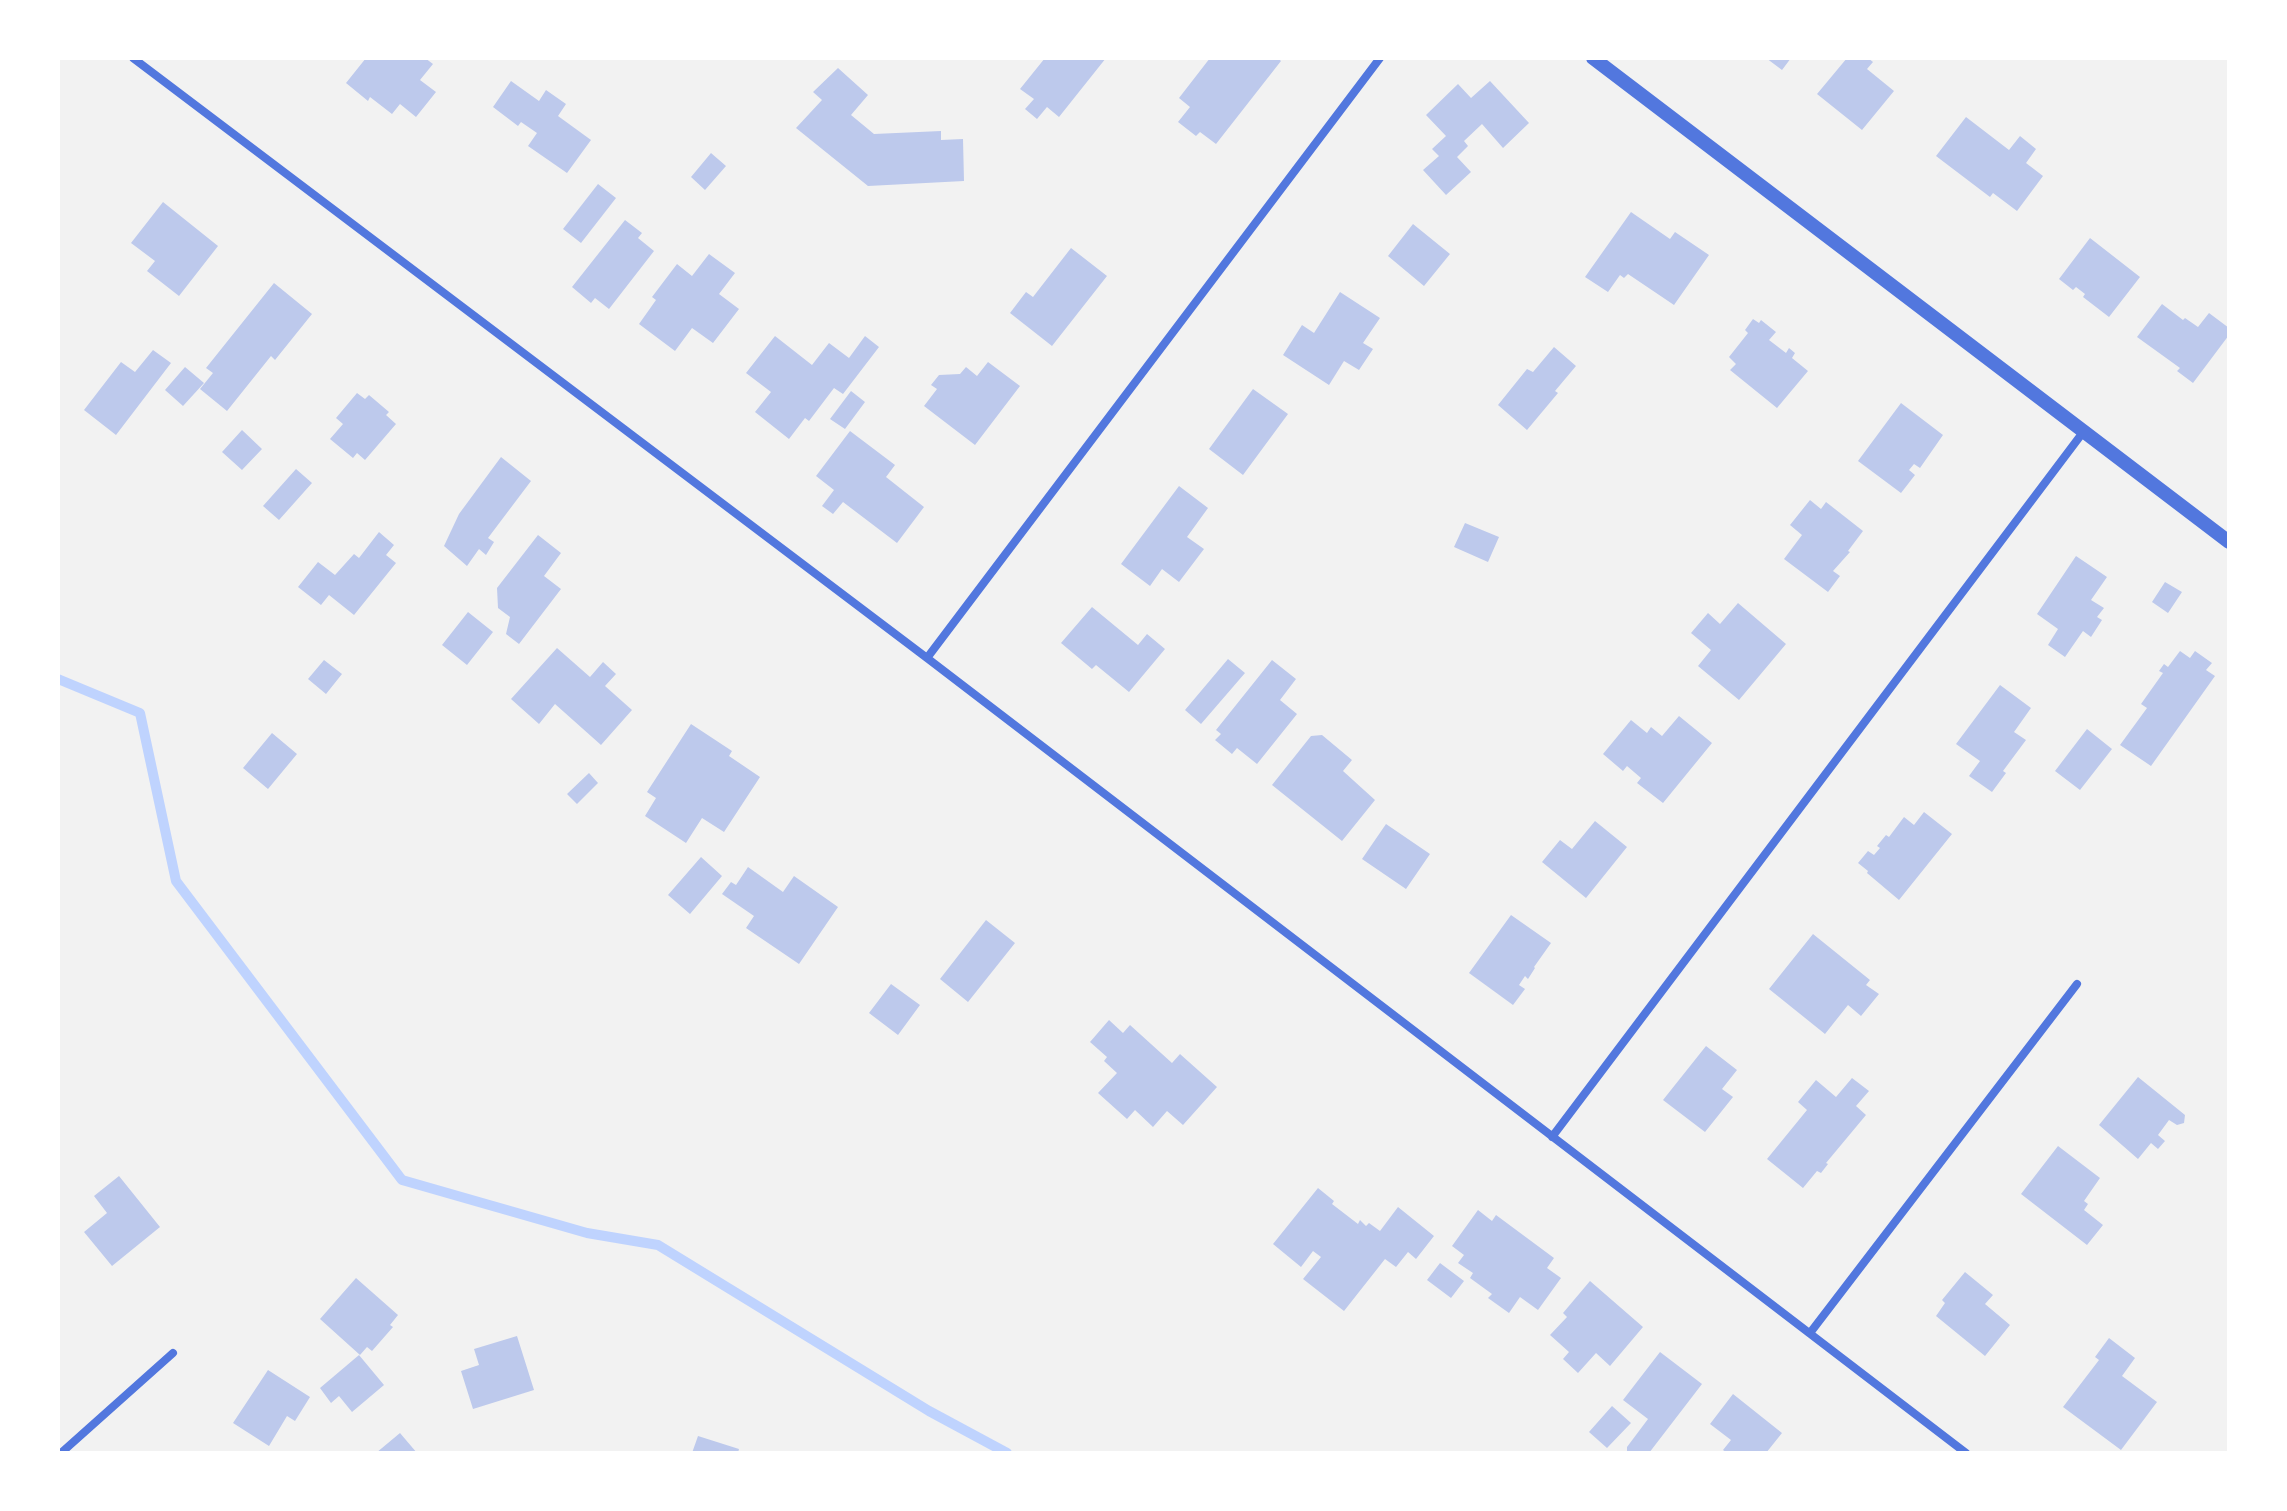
<!DOCTYPE html>
<html>
<head>
<meta charset="utf-8">
<style>
  body { margin:0 }
  #map { position:relative; width:2287px; height:1511px; overflow:hidden; background:#f2f2f2; font-family:"Asap Condensed",sans-serif }
  canvas { display:block }
  .frame { position:absolute; inset:0; border:60px solid #fff; pointer-events:none }
</style>
</head>
<body>
<div id="map">
<canvas width="2287" height="1511"></canvas>
<div class="frame"></div>
</div>
<script>
const ctx = document.querySelector('canvas').getContext('2d');
ctx.lineJoin = 'round';
function shape(rows) {
  const path = new Path2D();
  for (const r of rows) {
    path.moveTo(r[0], r[1]);
    for (let i = 2; i < r.length; i += 2) path.lineTo(r[i], r[i + 1]);
  }
  return path;
}
function strokePath(path, color, width, dash) {
  ctx.strokeStyle = color;
  ctx.lineWidth = width;
  ctx.lineCap = dash ? 'butt' : 'round';
  ctx.setLineDash(dash || []);
  ctx.stroke(path);
}
function paint(path, color) {
  ctx.fillStyle = color;
  ctx.fill(path, 'evenodd');
}
const stream = shape([
  [58,679,140,713,176,881,402,1180,587,1233,658,1245,929,1411,1007,1453]
]);
const building = shape([
  [366,58,425,58,433,64,420,80,436,92,416,117,400,104,392,114,370,97,368,101,346,83],
  [1045,58,1106,58,1059,117,1047,107,1037,119,1025,109,1034,99,1020,89],
  [1210,58,1278,58,1281,61,1216,144,1200,132,1196,136,1178,122,1190,107,1179,98],
  [1766,58,1791,58,1782,70],
  [1847,58,1868,58,1873,62,1867,69,1894,91,1862,130,1817,94],
  [838,68,868,95,851,115,874,134,941,131,941,140,963,139,964,181,868,186,796,128,822,100,813,92],
  [511,81,539,101,546,90,566,104,558,116,591,140,567,173,528,146,537,133,521,122,518,126,493,107],
  [1490,81,1529,123,1503,148,1482,124,1464,141,1468,146,1457,157,1471,172,1446,195,1423,170,1439,156,1432,149,1446,136,1426,115,1458,84,1471,98],
  [1966,117,2009,150,2020,136,2036,149,2026,163,2043,176,2017,211,1993,193,1990,197,1936,156],
  [711,153,726,166,705,190,691,177],
  [598,184,616,198,581,243,563,229],
  [163,202,218,246,179,296,147,271,155,261,131,243],
  [1631,212,1670,239,1675,232,1709,255,1674,305,1628,274,1624,278,1620,275,1608,292,1585,277],
  [625,220,642,233,638,238,654,251,609,309,595,298,591,303,572,287],
  [1413,224,1450,254,1424,286,1388,256],
  [2090,238,2140,277,2109,317,2083,297,2085,294,2076,287,2073,290,2059,279],
  [1071,248,1107,276,1052,346,1010,313,1026,292,1033,297],
  [709,254,735,273,719,294,739,309,713,343,692,328,675,351,639,324,656,300,652,297,677,264,692,276],
  [274,283,312,314,275,360,271,356,227,411,200,389,213,373,206,368],
  [1340,292,1380,318,1363,343,1373,349,1359,370,1344,361,1329,385,1283,355,1302,325,1314,333],
  [2162,304,2183,320,2185,318,2198,327,2209,313,2229,328,2229,335,2193,383,2177,371,2180,368,2137,337],
  [1753,319,1759,323,1761,320,1776,332,1769,340,1786,353,1789,348,1795,353,1792,358,1808,371,1777,408,1730,370,1736,364,1729,357,1748,333,1745,330],
  [775,336,812,365,829,343,849,358,865,336,879,347,843,394,834,388,809,421,805,418,789,439,755,412,771,392,746,373],
  [1554,347,1576,366,1555,391,1558,393,1527,430,1498,405,1527,369,1533,372],
  [153,350,171,363,116,435,84,410,121,362,135,372],
  [988,362,1020,386,975,445,924,406,937,389,931,385,939,375,960,374,966,367,977,376],
  [185,367,204,383,183,406,165,390],
  [1253,389,1288,414,1243,475,1209,449],
  [851,391,865,402,845,429,830,419],
  [357,393,365,399,369,395,389,412,386,415,396,424,365,460,357,453,353,458,330,439,343,424,336,418],
  [1901,403,1943,435,1920,468,1914,464,1909,470,1915,475,1901,493,1858,461],
  [242,430,262,449,242,470,222,452],
  [850,431,895,465,886,477,924,507,897,543,843,502,833,514,822,506,834,490,816,476],
  [501,457,531,481,488,538,494,542,486,555,479,549,467,566,444,546,459,514],
  [296,469,312,483,279,520,263,506],
  [1179,486,1208,508,1187,537,1204,549,1179,582,1162,569,1150,586,1121,564],
  [1810,500,1821,509,1826,502,1863,531,1848,551,1850,552,1833,571,1840,576,1828,592,1784,559,1802,535,1790,525],
  [1465,523,1499,537,1488,562,1454,547],
  [379,532,394,545,386,555,396,563,354,615,329,595,321,605,298,587,318,562,335,575,354,554,359,558],
  [538,535,561,553,544,576,561,589,519,644,506,634,510,617,498,608,497,588],
  [2076,556,2107,577,2091,600,2104,608,2097,617,2102,620,2091,637,2083,631,2065,657,2048,645,2058,629,2037,614],
  [2165,582,2182,592,2168,613,2152,602],
  [1738,603,1786,644,1739,700,1698,666,1711,650,1691,633,1708,613,1720,624],
  [1092,607,1138,645,1147,634,1165,649,1129,692,1096,665,1092,669,1061,643],
  [468,612,493,632,467,665,442,645],
  [557,648,590,677,603,662,616,674,605,686,632,710,601,745,555,704,539,724,511,699],
  [2180,651,2190,658,2195,651,2212,663,2206,670,2215,676,2151,766,2120,745,2147,708,2141,704,2163,673,2159,671,2164,664,2168,667],
  [1228,659,1245,673,1201,724,1185,710],
  [324,660,342,674,326,694,308,679],
  [1272,660,1296,679,1280,700,1297,714,1257,764,1237,748,1232,754,1215,740,1221,734,1216,730],
  [2000,685,2031,708,2014,732,2026,740,2003,771,2006,773,1992,792,1969,776,1980,761,1956,744],
  [1679,716,1712,743,1663,803,1637,783,1641,778,1627,766,1623,771,1603,754,1631,720,1647,733,1651,727,1662,736],
  [691,724,732,751,729,756,760,777,724,832,702,818,686,843,645,816,656,798,647,792],
  [2087,729,2112,749,2080,790,2055,771],
  [272,733,297,754,268,789,243,768],
  [1322,735,1352,760,1343,771,1375,800,1342,841,1272,785,1311,736],
  [589,773,598,783,577,804,567,794],
  [1924,812,1952,834,1899,900,1867,873,1868,871,1858,863,1868,851,1874,855,1880,848,1877,846,1886,835,1889,837,1904,817,1914,825],
  [1595,821,1627,847,1586,898,1542,862,1560,840,1572,849],
  [1386,824,1430,854,1406,889,1362,859],
  [701,857,722,876,690,914,668,895],
  [748,867,783,892,794,876,838,907,799,964,746,928,754,916,722,894,731,882,736,885],
  [1511,915,1551,943,1534,967,1535,968,1528,979,1525,976,1519,985,1525,989,1513,1005,1469,973],
  [986,920,1015,943,968,1002,940,979],
  [1813,934,1870,980,1866,985,1879,994,1861,1016,1848,1005,1825,1034,1769,989],
  [891,984,920,1005,898,1035,869,1013],
  [1109,1020,1123,1033,1130,1025,1172,1063,1180,1054,1217,1087,1183,1125,1167,1111,1153,1127,1135,1110,1127,1119,1098,1093,1117,1073,1104,1061,1107,1057,1090,1042],
  [1706,1046,1737,1070,1722,1089,1733,1097,1705,1132,1663,1100],
  [2138,1077,2185,1115,2184,1123,2177,1125,2169,1120,2158,1135,2165,1141,2158,1149,2151,1143,2138,1159,2099,1125],
  [1852,1078,1869,1091,1856,1106,1866,1115,1826,1163,1828,1164,1821,1173,1817,1171,1803,1188,1767,1159,1807,1110,1798,1102,1816,1080,1836,1097],
  [2058,1146,2100,1178,2084,1201,2088,1204,2084,1210,2103,1225,2087,1245,2021,1194],
  [119,1176,160,1227,112,1266,84,1232,107,1213,94,1196],
  [1318,1188,1334,1201,1332,1204,1358,1224,1360,1220,1366,1226,1369,1223,1380,1231,1398,1207,1434,1236,1416,1259,1408,1252,1396,1267,1385,1259,1344,1311,1303,1279,1321,1257,1313,1251,1301,1267,1273,1244],
  [1478,1210,1492,1221,1496,1215,1554,1258,1547,1268,1561,1278,1538,1310,1520,1297,1509,1313,1488,1298,1492,1294,1470,1278,1473,1273,1458,1263,1464,1255,1452,1246],
  [1440,1263,1464,1281,1451,1298,1427,1280],
  [1965,1272,1993,1295,1985,1304,2010,1325,1985,1356,1936,1316,1945,1303,1942,1300],
  [356,1278,398,1315,390,1325,393,1327,372,1351,367,1347,360,1355,320,1319],
  [1590,1281,1643,1327,1610,1366,1596,1353,1578,1373,1563,1359,1569,1352,1550,1335,1567,1317,1563,1313],
  [517,1336,534,1390,473,1409,461,1371,479,1365,474,1349],
  [2109,1338,2135,1358,2122,1376,2157,1402,2121,1450,2063,1407,2099,1360,2095,1357],
  [1660,1352,1702,1384,1649,1453,1627,1453,1627,1447,1648,1419,1623,1400],
  [359,1355,384,1385,352,1412,339,1396,331,1403,320,1388],
  [268,1370,310,1397,295,1421,287,1416,269,1446,233,1423],
  [1733,1394,1782,1433,1766,1453,1727,1453,1723,1450,1731,1440,1710,1424],
  [1612,1406,1631,1423,1607,1448,1589,1432],
  [400,1433,417,1453,376,1453],
  [698,1436,739,1449,738,1453,692,1453]
]);
const minor = shape([
  [133,58,927,658,1966,1453],
  [927,658,1380,58],
  [1552,1137,2084,431],
  [1810,1333,2077,984],
  [61,1453,173,1353]
]);
const tertiary = shape([
  [1593,58,2229,542]
]);
strokePath(stream, '#bfd3fe', 10);
paint(building, '#bdc9ec');
strokePath(minor, '#5277de', 8);
strokePath(tertiary, '#5277de', 14);
</script>
</body>
</html>
